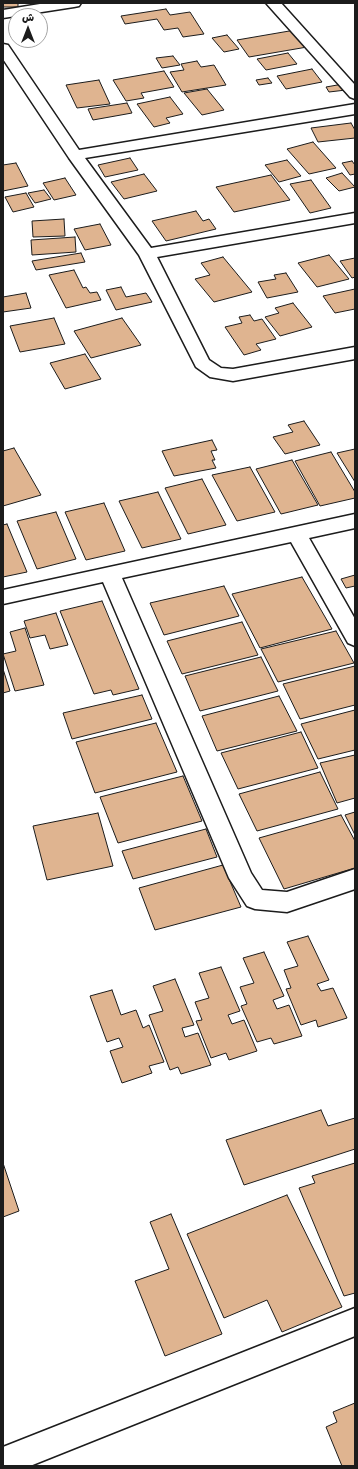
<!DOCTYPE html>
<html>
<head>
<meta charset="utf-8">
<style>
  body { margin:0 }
  #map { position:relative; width:358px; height:1469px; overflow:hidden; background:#fff; font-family:Mali,"Playpen Sans Arabic",sans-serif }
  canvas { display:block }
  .frame { position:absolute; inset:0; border:4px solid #1c1c1c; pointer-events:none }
  .north { position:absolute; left:8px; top:8px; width:40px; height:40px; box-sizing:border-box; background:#fff; border:1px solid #a4a4a4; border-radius:50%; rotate:0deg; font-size:11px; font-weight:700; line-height:16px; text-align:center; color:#1c1c1c }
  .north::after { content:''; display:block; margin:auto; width:14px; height:18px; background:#1c1c1c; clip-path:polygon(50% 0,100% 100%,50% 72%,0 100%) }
</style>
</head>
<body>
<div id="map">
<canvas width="358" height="1469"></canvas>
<div class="frame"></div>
<div class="north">ش</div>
</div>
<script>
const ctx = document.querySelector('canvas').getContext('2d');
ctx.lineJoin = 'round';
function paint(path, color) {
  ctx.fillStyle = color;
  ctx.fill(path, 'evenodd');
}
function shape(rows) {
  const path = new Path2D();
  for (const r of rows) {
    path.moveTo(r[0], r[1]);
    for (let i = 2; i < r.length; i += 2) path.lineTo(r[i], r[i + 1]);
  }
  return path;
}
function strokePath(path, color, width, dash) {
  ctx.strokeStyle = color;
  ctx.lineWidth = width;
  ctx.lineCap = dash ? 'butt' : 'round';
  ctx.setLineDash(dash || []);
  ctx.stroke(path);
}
const building = shape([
  [3,3,18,3,18,7,3,7,3,3],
  [166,9,170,15,190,12,204,34,183,37,178,28,164,30,157,19,125,24,121,16,166,9],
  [301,29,313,46,249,57,237,40,301,29],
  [227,35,239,49,224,52,212,38,227,35],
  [288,53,297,64,266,70,257,59,288,53],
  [173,56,180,65,162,68,156,58,173,56],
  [197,61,201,67,214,65,226,85,182,92,170,72,184,70,181,64,197,61],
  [312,69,322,82,286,89,277,76,312,69],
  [164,71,174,87,141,93,144,98,126,101,113,80,164,71],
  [268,78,272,83,259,85,256,80,268,78],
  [99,80,110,104,77,108,66,85,99,80],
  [343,84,346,90,329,92,326,87,343,84],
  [207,89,224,110,202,115,184,93,207,89],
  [170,97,183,114,166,118,170,123,154,127,137,104,170,97],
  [127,103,132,113,93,120,88,109,127,103],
  [351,123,355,130,355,138,318,142,311,128,351,123],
  [313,142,336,168,309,174,287,149,313,142],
  [130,158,138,170,105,177,98,165,130,158],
  [287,160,301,176,279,182,265,165,287,160],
  [352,161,355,165,355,174,350,175,342,163,352,161],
  [16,163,28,186,3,191,3,165,16,163],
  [342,173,355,187,339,191,326,178,342,173],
  [144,174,157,191,124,199,111,182,144,174],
  [271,175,290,200,234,212,216,187,271,175],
  [65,178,76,195,54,200,43,183,65,178],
  [311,180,331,208,310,213,290,184,311,180],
  [44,190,51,199,35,203,28,193,44,190],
  [26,193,34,207,13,212,5,197,26,193],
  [196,211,203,221,209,219,216,229,166,241,152,221,196,211],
  [64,219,65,236,33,237,32,221,64,219],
  [100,224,111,245,85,250,74,229,100,224],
  [75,237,76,252,32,255,31,240,75,237],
  [81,253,85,262,36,270,32,261,81,253],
  [329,255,349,279,317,287,298,263,329,255],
  [223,257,252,292,214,302,195,279,210,275,201,263,223,257],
  [355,258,355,277,352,278,340,261,355,258],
  [74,270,83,288,86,287,90,293,97,292,101,300,66,308,49,275,74,270],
  [286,273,298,292,267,298,258,282,276,279,274,275,286,273],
  [121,287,126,297,146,293,152,302,116,310,106,290,121,287],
  [355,289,355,309,335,313,323,296,355,289],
  [26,293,31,308,3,312,3,297,26,293],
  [293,303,312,327,280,336,265,317,279,313,275,308,293,303],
  [250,315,254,321,262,319,276,339,256,344,261,350,244,355,225,327,242,323,239,317,250,315],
  [54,318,65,344,20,352,10,326,54,318],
  [122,318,141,345,91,358,74,331,122,318],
  [85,354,101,379,65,389,50,363,85,354],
  [304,421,320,445,285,454,273,437,293,432,288,425,304,421],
  [212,440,217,450,211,451,215,460,212,460,216,468,174,476,162,451,212,440],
  [14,448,41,495,3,506,3,451,14,448],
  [355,449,355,482,337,453,355,449],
  [331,452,355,492,355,498,320,506,295,461,331,452],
  [292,460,318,505,281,514,256,469,292,460],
  [250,467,275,512,237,521,212,475,250,467],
  [202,479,226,525,188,534,165,488,202,479],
  [158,492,181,539,142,548,119,501,158,492],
  [104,503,125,551,86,560,65,512,104,503],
  [56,512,76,559,37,569,17,521,56,512],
  [7,524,27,572,3,577,3,525,7,524],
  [355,575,355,586,346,588,341,579,355,575],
  [302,577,332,629,260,648,232,594,302,577],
  [224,586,239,616,164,635,150,603,224,586],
  [102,601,139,689,113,695,111,690,94,694,60,611,102,601],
  [56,613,68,645,50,649,45,635,30,638,24,621,56,613],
  [242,622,258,655,182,674,167,641,242,622],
  [25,628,44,685,15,691,3,654,16,651,10,632,25,628],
  [336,631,354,663,278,682,261,649,336,631],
  [261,657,278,691,200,711,185,676,261,657],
  [355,666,355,705,300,719,283,684,355,666],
  [3,669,10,691,3,693,3,669],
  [142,695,152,719,72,739,63,713,142,695],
  [279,696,297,731,217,751,202,716,279,696],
  [355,710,355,750,318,759,301,724,355,710],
  [156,723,177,772,95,793,76,742,156,723],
  [301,732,318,768,238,789,221,753,301,732],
  [355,755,355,798,337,803,320,763,355,755],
  [320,772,338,809,257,831,239,794,320,772],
  [183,776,202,821,118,843,100,797,183,776],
  [355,812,355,835,345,815,355,812],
  [98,813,113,866,47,880,33,826,98,813],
  [341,815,355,841,355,868,284,889,259,838,341,815],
  [206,829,217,857,133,879,122,851,206,829],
  [223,865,241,907,155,930,139,888,223,865],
  [308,936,329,980,317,984,321,991,333,988,347,1018,318,1027,316,1020,301,1025,286,989,291,988,284,970,298,966,287,942,308,936],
  [264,952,284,996,273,1000,277,1009,289,1005,302,1036,274,1044,271,1038,257,1042,241,1006,247,1004,240,987,254,983,243,958,264,952],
  [221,967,240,1011,228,1015,232,1024,244,1020,257,1051,229,1060,226,1053,211,1058,196,1021,202,1020,195,1002,209,998,199,973,221,967],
  [175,979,194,1025,182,1028,185,1037,198,1033,211,1065,181,1074,178,1067,170,1070,149,1015,163,1011,153,986,175,979],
  [112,990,121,1015,136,1010,143,1028,149,1025,164,1062,149,1066,152,1073,122,1083,110,1051,123,1047,119,1038,107,1042,90,996,112,990],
  [321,1110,328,1126,355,1118,355,1149,244,1185,226,1140,321,1110],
  [3,1163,19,1211,3,1217,3,1163],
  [355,1163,355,1293,344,1296,299,1188,315,1183,312,1176,355,1163],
  [287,1195,342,1307,282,1332,267,1300,224,1318,187,1234,287,1195],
  [171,1214,222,1334,165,1356,135,1281,169,1269,150,1222,171,1214],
  [355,1403,355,1466,342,1466,326,1427,337,1422,333,1412,355,1403]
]);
const minor = shape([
  [266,3,281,3,355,85,355,99,350,97,266,3],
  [3,44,8,45,79,150,355,104,355,114,85,158,151,248,355,213,355,223,157,257,209,360,221,368,233,369,355,347,355,359,233,381,210,377,196,367,139,255,69,158,3,59,3,44],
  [355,514,355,528,309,538,355,619,355,646,348,643,291,542,122,578,251,873,262,890,287,892,355,869,355,889,287,912,255,909,247,906,229,878,103,582,3,604,3,590,355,514],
  [355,1308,355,1336,30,1466,3,1466,3,1447,355,1308]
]);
const secondary = shape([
  [46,3,81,3,79,6,74,7,3,18,3,10,46,3]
]);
paint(building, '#dfb490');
strokePath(building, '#1c1c1c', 1);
strokePath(minor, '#1c1c1c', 3);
strokePath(secondary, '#1c1c1c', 3);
paint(minor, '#fff');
paint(secondary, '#fff');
</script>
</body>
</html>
